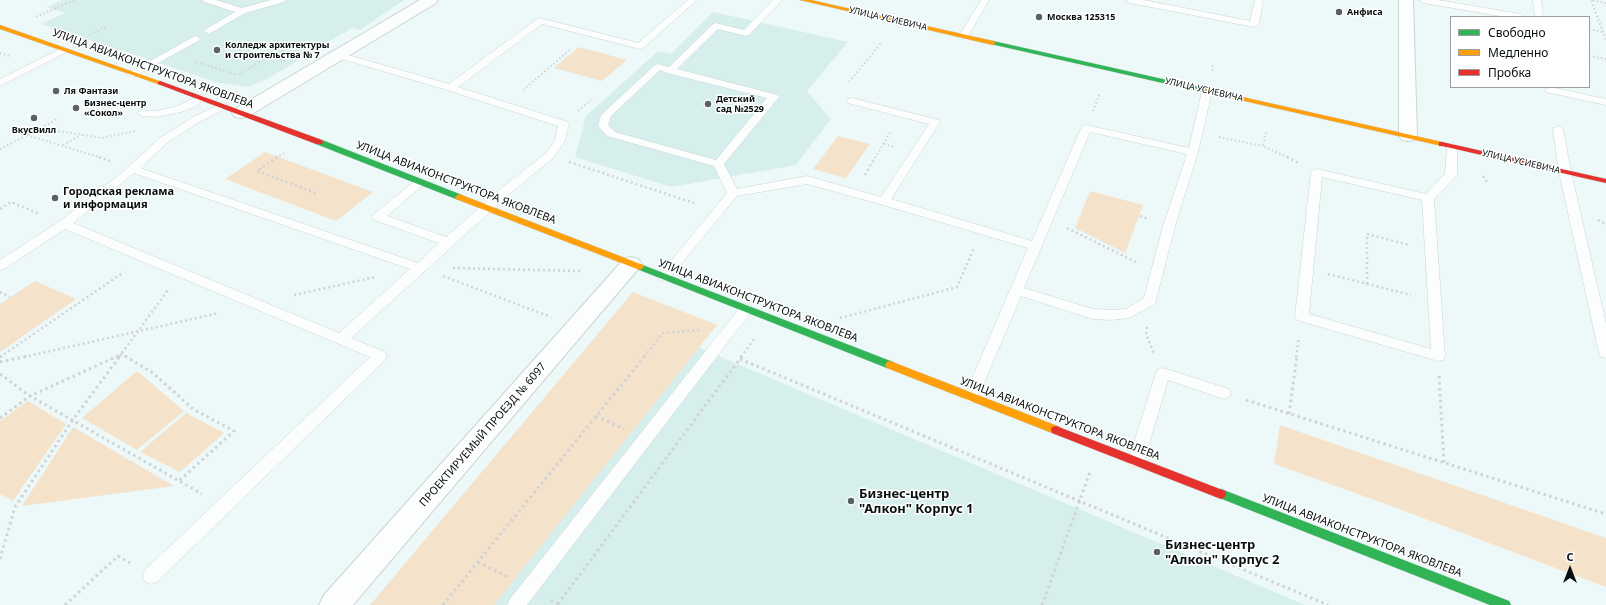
<!DOCTYPE html>
<html>
<head>
<meta charset="utf-8">
<style>
  body { margin:0 }
  #map { position:relative; width:1606px; height:605px; overflow:hidden; background:#edf9f8; font-family:"Noto Sans",sans-serif }
  canvas { display:block }
  .legend { position:absolute; left:1450px; top:16px; width:140px; height:72px; box-sizing:border-box; background:#fff; border:1px solid #9c9f9f; margin:0; padding:5px 7px; list-style:none; font-size:12px; color:#08100f }
  .legend li { display:flex; align-items:center; gap:8px; height:20px }
  .legend b { width:20px; border:1px solid #9c9f9f }
  .north { position:absolute; left:1550px; top:549px; width:40px; height:40px; -webkit-text-stroke:3px #fff; paint-order:stroke; rotate:0deg; font-size:11px; font-weight:700; line-height:16px; text-align:center; color:#08100f }
  .north::after { content:''; display:block; margin:auto; width:14px; height:18px; background:#08100f; clip-path:polygon(50% 0,100% 100%,50% 72%,0 100%) }
</style>
</head>
<body>
<div id="map">
<canvas width="1606" height="605"></canvas>
<ul class="legend">
<li><b style="height:5px;background:#30b455"></b>Свободно</li>
<li><b style="height:5px;background:#ff9f0a"></b>Медленно</li>
<li><b style="height:5px;background:#e5322d"></b>Пробка</li>
</ul>
<div class="north">С</div>
</div>
<script>
const ctx = document.querySelector('canvas').getContext('2d');
ctx.lineJoin = 'round';
function paint(path, color) {
  ctx.fillStyle = color;
  ctx.fill(path, 'evenodd');
}
function shape(rows) {
  const path = new Path2D();
  for (const r of rows) {
    path.moveTo(r[0], r[1]);
    for (let i = 2; i < r.length; i += 2) path.lineTo(r[i], r[i + 1]);
  }
  return path;
}
function strokePath(path, color, width, dash) {
  ctx.strokeStyle = color;
  ctx.lineWidth = width;
  ctx.lineCap = dash ? 'butt' : 'round';
  ctx.setLineDash(dash || []);
  ctx.stroke(path);
}
function label(font, color, halo, rows, align = 'center') {
  ctx.font = font + ' "Noto Sans",sans-serif';
  ctx.lineWidth = 3;
  ctx.setLineDash([]);
  ctx.textBaseline = 'middle';
  ctx.strokeStyle = halo;
  ctx.fillStyle = color;
  for (const [text, x, y, turn = 0] of rows) {
    ctx.save();
    ctx.translate(x, y);
    ctx.rotate((+turn || 0) * Math.PI / 180);
    ctx.textAlign = isNaN(turn) ? turn : align;
    if (halo) ctx.strokeText(text, 0, 0);
    ctx.fillText(text, 0, 0);
    ctx.restore();
  }
}
const built = shape([
  [62,0,404,0,360,30,352,28,267,79,248,87,219,83,41,24,65,13,47,7],
  [713,12,848,42,807,91,831,119,796,165,671,187,575,157,586,116,658,51,671,54],
  [681,340,1305,605,464,605]
]);
const green = shape([
  [579,47,627,60,602,81,554,68],
  [838,136,870,144,846,178,813,169],
  [265,152,373,192,336,221,225,179],
  [1090,191,1143,205,1125,253,1075,228],
  [35,281,76,299,0,352,0,304],
  [633,292,717,325,494,605,370,605],
  [137,371,184,411,137,450,82,418],
  [28,401,66,424,13,501,0,494,0,421],
  [186,413,224,433,180,472,140,452],
  [1280,425,1606,538,1606,587,1383,503,1274,464],
  [73,427,174,486,22,506]
]);
const pathFar2 = shape([
  [1606,3,1591,0,1606,40],
  [36,17,74,0],
  [1589,29,1602,32],
  [90,35,107,26],
  [0,53,9,56],
  [1589,56,1606,59],
  [196,62,238,75,269,56,285,61],
  [1212,71,1213,64],
  [849,82,882,42],
  [523,90,571,49],
  [578,111,591,100],
  [1093,111,1100,93],
  [41,128,57,119],
  [1266,132,1263,146,1289,158],
  [27,135,102,158],
  [1219,137,1263,146],
  [884,144,895,147],
  [63,145,81,135],
  [0,149,41,128,102,138,135,131],
  [276,158,284,153],
  [875,158,891,131]
]);
const pathFar1 = shape([
  [99,157,110,161],
  [277,157,257,171,316,193],
  [1287,157,1298,163],
  [569,162,697,204],
  [865,175,875,157],
  [1483,176,1488,184],
  [0,209,11,202,39,214],
  [1140,216,1148,219],
  [1598,220,1606,224],
  [1067,228,1136,262],
  [453,268,580,271],
  [1328,274,1411,295],
  [443,276,551,317],
  [1367,284,1367,234,1409,245],
  [0,292,10,297],
  [294,295,375,277],
  [840,318,957,287,974,248],
  [1147,327,1146,334,1154,354],
  [0,357,124,272],
  [24,357,219,313],
  [116,357,122,354,126,357],
  [119,357,168,290],
  [644,357,663,333,701,330],
  [741,357,754,339],
  [1296,357,1299,337]
]);
const path = shape([
  [125,356,153,373,193,409,234,431,179,481],
  [0,357,2,356],
  [740,359,1328,605],
  [0,362,28,356],
  [0,374,30,396,202,494],
  [1439,376,1444,463],
  [1246,400,1606,514],
  [1289,414,1297,356],
  [596,416,624,429],
  [0,418,30,396,118,356],
  [0,559,15,507,72,421,120,356],
  [478,562,508,577],
  [551,600,560,605],
  [558,604,742,356],
  [65,605,118,556,130,563],
  [443,605,645,356],
  [1042,605,1090,472]
]);
const lane = shape([
  [203,0,216,0,242,8,271,0,285,0,284,2,245,13,209,34,204,31,206,29,235,12,204,2,203,0],
  [688,0,697,0,643,48,640,49,542,24,458,87,568,122,569,124,565,141,553,158,513,191,351,338,385,352,387,356,385,360,157,582,151,584,145,582,143,576,145,570,370,357,65,229,4,269,0,270,0,260,60,221,124,171,160,138,193,117,223,103,227,104,228,106,227,108,201,121,168,142,140,168,418,263,439,243,374,220,372,217,374,214,416,180,424,180,426,182,424,184,387,216,446,237,505,185,545,154,555,141,558,126,447,90,335,57,333,55,335,53,341,53,449,84,537,19,540,18,638,43,688,0],
  [134,173,410,269,339,333,73,223,134,173],
  [773,0,782,0,749,35,746,36,718,29,677,69,778,95,779,97,724,164,737,189,807,176,881,197,929,124,848,103,847,101,848,99,852,98,939,120,940,122,891,199,1032,241,1082,126,1086,125,1189,148,1202,91,1203,89,1211,89,1212,91,1198,152,1175,226,1155,304,1129,318,1111,320,1093,319,1021,296,978,397,976,401,971,403,966,401,964,397,1028,248,880,204,807,184,737,196,668,280,664,281,660,280,658,277,660,274,727,193,714,166,607,136,598,126,601,115,655,65,658,64,669,67,713,24,716,23,744,30,773,0],
  [660,70,667,73,767,98,716,160,615,132,608,125,611,116,660,70],
  [1090,132,1187,154,1163,226,1144,298,1126,309,1111,310,1093,309,1024,288,1090,132],
  [981,0,989,0,967,38,961,38,959,36,981,0],
  [1126,0,1144,0,1250,21,1255,0,1263,0,1259,24,1254,27,1130,3,1126,0],
  [1419,0,1438,0,1521,14,1525,17,1506,17,1423,3,1419,0],
  [1533,0,1541,0,1543,17,1535,17,1533,0],
  [195,36,198,37,200,39,198,41,135,76,132,77,127,74,195,36],
  [64,47,69,50,67,52,0,86,0,79,64,47],
  [1550,87,1606,99,1606,105,1546,92,1545,90,1550,87],
  [201,95,205,96,206,98,205,100,192,108,181,112,156,117,142,116,137,113,142,110,156,111,175,107,201,95],
  [1558,126,1563,129,1571,172,1606,324,1606,358,1601,357,1599,353,1559,172,1553,129,1558,126],
  [1452,143,1457,146,1457,175,1434,199,1445,356,1443,360,1438,361,1297,320,1295,317,1311,172,1313,170,1317,169,1426,194,1445,174,1447,146,1452,143],
  [1322,177,1422,200,1431,349,1309,314,1322,177],
  [746,304,751,306,753,309,751,312,527,605,507,605,510,599,741,306,746,304],
  [1163,368,1229,389,1231,393,1229,397,1224,399,1168,380,1144,461,1141,466,1136,467,1131,466,1128,461,1156,373,1158,369,1163,368]
]);
const street = shape([
  [420,0,438,0,436,3,247,117,241,118,235,117,232,113,235,109,420,0],
  [1399,0,1413,0,1417,136,1414,140,1408,141,1402,140,1399,136,1399,0],
  [631,257,638,259,642,264,638,269,353,605,319,605,324,595,624,259,631,257]
]);
const fast = shape([
  [993,41,1207,89,1210,91,1207,93,991,44,990,43,993,41],
  [316,140,322,140,462,195,463,197,459,200,456,199,316,144,316,140],
  [640,264,893,362,895,365,893,368,887,368,637,269,636,267,640,264],
  [1221,489,1509,601,1511,605,1490,605,1217,497,1216,494,1217,491,1221,489]
]);
const slow = shape([
  [800,0,811,0,993,41,996,43,993,45,800,0],
  [0,25,162,82,163,83,160,85,158,84,0,29,0,25],
  [1207,89,1442,142,1446,144,1442,146,1205,92,1205,90,1207,89],
  [459,194,643,265,644,267,640,270,637,269,456,199,455,197,459,194],
  [890,361,1060,427,1061,430,1060,433,1056,434,1052,433,887,368,885,365,887,362,890,361]
]);
const jam = shape([
  [160,81,322,140,323,142,322,144,316,144,158,84,158,82,160,81],
  [1439,142,1442,142,1606,179,1606,183,1442,146,1439,146,1439,142],
  [1056,426,1225,491,1226,494,1225,497,1221,499,1052,433,1051,430,1052,427,1056,426]
]);
const markers = [
  [1339,12,4,"#586261"],
  [1039,17,4,"#586261"],
  [217,50,4,"#586261"],
  [56,91,4,"#586261"],
  [708,104,4,"#586261"],
  [76,108,4,"#586261"],
  [34,118,4,"#586261"],
  [55,198,4,"#586261"],
  [851,501,4,"#586261"],
  [1157,552,4,"#586261"]
];
const farPoinames = [
  ["Анфиса",1347,12],
  ["Москва 125315",1047,17],
  ["Колледж архитектуры",225,45],
  ["и строительства № 7",225,55],
  ["Ля Фантази",64,91],
  ["Детский",716,99],
  ["сад №2529",716,109],
  ["Бизнес-центр",84,103],
  ["«Сокол»",84,113],
  ["ВкусВилл",34,130,"center"]
];
const farStreetnames = [
  ["УЛИЦА УСИЕВИЧА",888,19,13],
  ["УЛИЦА УСИЕВИЧА",1204,90,13],
  ["УЛИЦА УСИЕВИЧА",1521,162,13]
];
const streetNames = [
  ["УЛИЦА АВИАКОНСТРУКТОРА ЯКОВЛЕВА",153,69,20],
  ["УЛИЦА АВИАКОНСТРУКТОРА ЯКОВЛЕВА",456,183,21],
  ["УЛИЦА АВИАКОНСТРУКТОРА ЯКОВЛЕВА",758,301,21],
  ["УЛИЦА АВИАКОНСТРУКТОРА ЯКОВЛЕВА",1060,419,21],
  ["ПРОЕКТИРУЕМЫЙ ПРОЕЗД № 6097",483,435,-49],
  ["УЛИЦА АВИАКОНСТРУКТОРА ЯКОВЛЕВА",1362,536,21]
];
const poiNames = [
  ["Городская реклама",63,192],
  ["и информация",63,205]
];
const nearPoinames = [
  ["Бизнес-центр",859,494],
  ["\"Алкон\" Корпус 1",859,509],
  ["Бизнес-центр",1165,545],
  ["\"Алкон\" Корпус 2",1165,560]
];
paint(built, '#d7efec');
paint(green, '#f4e2cb');
strokePath(lane, '#cad4d3', 1);
strokePath(street, '#cad4d3', 2);
strokePath(fast, '#cad4d3', 1);
strokePath(slow, '#cad4d3', 1);
strokePath(jam, '#cad4d3', 1);
strokePath(pathFar2, '#cfd3d3', 2, [1.5, 2.5]);
strokePath(pathFar1, '#cfd3d3', 2.5, [2, 3]);
strokePath(path, '#cfd3d3', 3, [2.5, 3.5]);
paint(lane, '#fcfefe');
paint(street, '#fcfefe');
paint(fast, '#30b455');
paint(slow, '#ff9f0a');
paint(jam, '#e5322d');
for (const [x, y, r, color] of markers) {
  const dot = new Path2D();
  dot.arc(x, y, r, 0, 2 * Math.PI);
  ctx.fillStyle = color;
  ctx.fill(dot);
  strokePath(dot, '#fff', 1.5);
}
label('bold 9px', '#08100f', '#fff', farPoinames, 'left');
label('9px', '#08100f', '#fff', farStreetnames);
label('11px', '#08100f', '#fff', streetNames);
label('bold 11px', '#08100f', '#fff', poiNames, 'left');
label('bold 13px', '#08100f', '#fff', nearPoinames, 'left');
</script>
</body>
</html>
